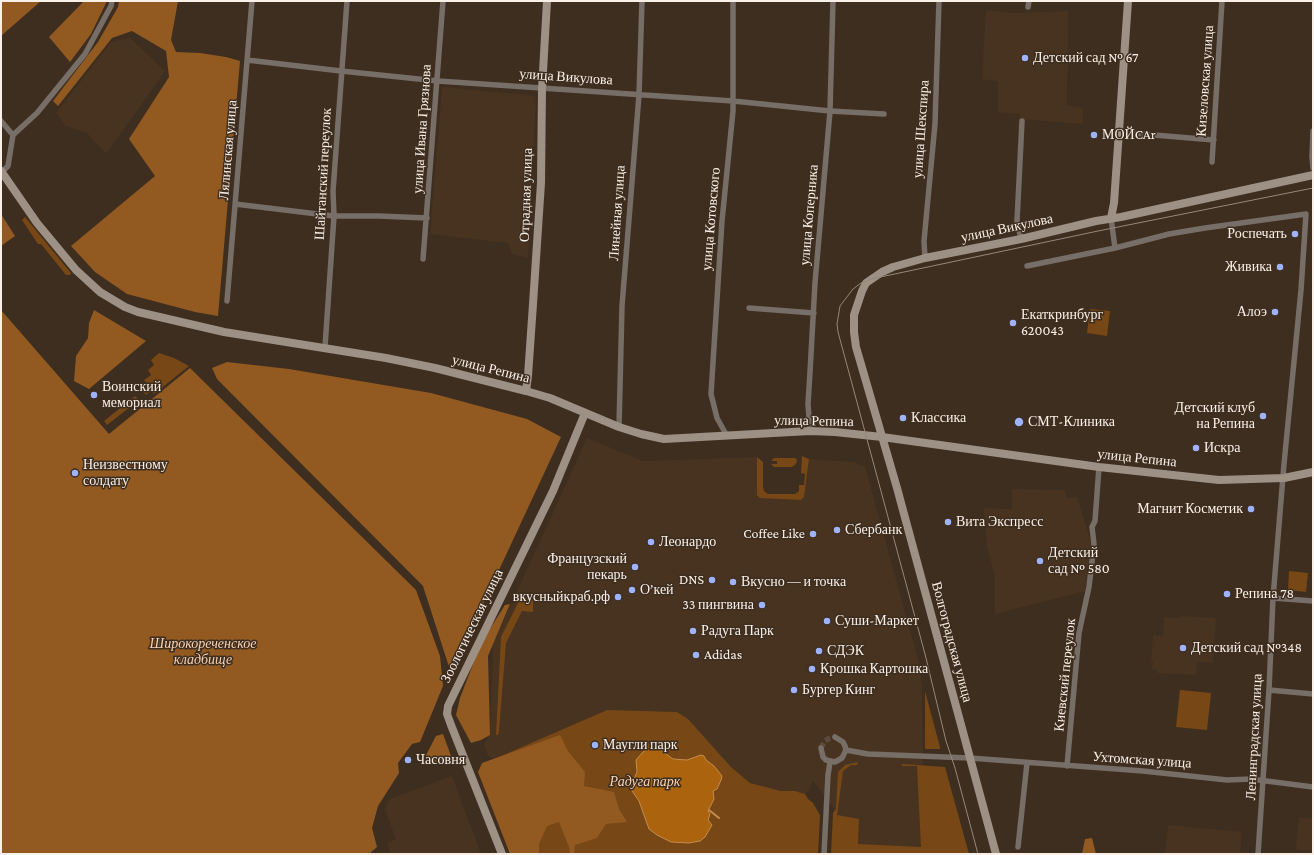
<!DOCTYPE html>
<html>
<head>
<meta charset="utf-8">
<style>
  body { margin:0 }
  #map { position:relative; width:1314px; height:855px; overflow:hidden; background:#3e2e20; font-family:"Crimson Pro",serif }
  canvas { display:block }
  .frame { position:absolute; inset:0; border:2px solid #faf0e7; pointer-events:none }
</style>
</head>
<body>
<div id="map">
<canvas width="1314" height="855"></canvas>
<div class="frame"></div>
</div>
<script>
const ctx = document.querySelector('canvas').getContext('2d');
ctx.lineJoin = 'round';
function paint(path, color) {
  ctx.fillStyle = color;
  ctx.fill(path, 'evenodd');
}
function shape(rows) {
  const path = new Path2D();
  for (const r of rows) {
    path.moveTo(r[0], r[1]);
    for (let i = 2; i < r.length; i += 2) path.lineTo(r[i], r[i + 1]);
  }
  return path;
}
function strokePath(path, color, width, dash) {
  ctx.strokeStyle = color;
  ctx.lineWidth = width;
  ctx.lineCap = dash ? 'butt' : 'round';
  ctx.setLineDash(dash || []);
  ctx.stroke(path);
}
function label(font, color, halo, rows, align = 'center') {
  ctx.font = font + ' "Crimson Pro",serif';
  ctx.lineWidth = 3;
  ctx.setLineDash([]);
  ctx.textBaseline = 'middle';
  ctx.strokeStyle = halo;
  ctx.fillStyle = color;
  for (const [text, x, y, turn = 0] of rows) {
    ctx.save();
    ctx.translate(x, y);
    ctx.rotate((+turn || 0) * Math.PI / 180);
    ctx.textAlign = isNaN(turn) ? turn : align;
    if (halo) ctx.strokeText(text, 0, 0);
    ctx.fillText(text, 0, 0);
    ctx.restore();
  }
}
const built = shape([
  [986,10,1014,13,1068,11,1067,105,1083,108,1083,124,1020,119,1020,114,998,112,998,81,982,79],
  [130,38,165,71,106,154,87,133,66,126,56,113,111,42],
  [442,87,536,96,528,258,512,254,508,243,430,234],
  [587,438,643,461,757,457,757,495,801,500,804,497,809,459,854,462,865,467,919,663,922,689,924,851,834,846,835,810,813,781,809,790,805,794,795,791,781,791,750,783,731,767,607,710,494,759,488,756,484,744,490,735,493,644],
  [1012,489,1065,490,1067,498,1077,497,1091,543,1085,591,995,614,995,576,987,547,984,508,1012,509],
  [1180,616,1216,618,1213,663,1197,662,1196,675,1157,673,1157,669,1152,669,1153,661,1151,661,1153,635,1163,636,1164,617,1179,618],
  [452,776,481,854,391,854,387,843,396,839,385,810,387,803,392,798],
  [1299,817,1313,819,1313,851,1296,849],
  [1168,825,1242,832,1240,854,1165,854]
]);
const green = shape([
  [25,217,71,273,70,275,66,275,41,244,38,244,22,220],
  [1090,309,1110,311,1107,336,1087,333],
  [159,353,174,358,189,366,154,394,151,391,146,395,142,390,148,385,144,380,151,375,148,370,154,365,151,360],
  [135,396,139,400,107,425,104,421],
  [802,456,809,459,804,497,801,500,760,498,757,495,757,457,763,462,763,487,764,491,768,494,795,494,799,491,799,485,804,485,805,474,801,473],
  [774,458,795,458,797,460,796,464,792,467,774,467,771,464,777,464,777,461,771,461],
  [1289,571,1308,573,1306,592,1288,590],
  [523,597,527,597,533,600,533,612,522,611,506,643,499,731,498,735,496,735,501,637,520,599],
  [1180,690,1211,693,1207,730,1176,727],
  [925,691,940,747,940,749,925,749],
  [607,710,677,712,688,719,731,767,750,783,781,791,795,791,805,794,808,799,813,803,820,815,818,854,526,854,494,759],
  [858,762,857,765,851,765,843,771,837,815,859,819,858,844,921,847,917,766,902,766,902,764,945,767,969,854,831,854,833,813,836,809,838,772,845,765]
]);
const forest = shape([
  [1,1,41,1,1,36],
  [84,1,107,1,91,34,70,62,49,37],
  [119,1,178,1,171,40,176,52,200,53,226,57,240,61,218,316,195,312,127,294,95,272,71,246,155,176,129,139,169,77,166,51,132,31,112,38,58,106,53,101,98,42,118,7],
  [1,214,15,236,1,246],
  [1,310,109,434,190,368,416,590,440,656,443,686,420,742,412,744,398,763,399,773,378,806,372,828,377,847,369,854,1,854],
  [94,310,146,341,89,389,74,381,76,356,88,338,89,323],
  [227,362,289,369,431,393,527,419,561,437,451,673,423,586,217,379,212,368],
  [510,604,488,656,490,735,481,740,471,743,456,715,460,698,481,643,505,605],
  [443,734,451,756,427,765,425,757,436,736],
  [560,735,568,751,585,772,584,786,614,792,619,809,627,822,606,824,597,838,575,845,574,854,570,854,569,847,559,822,547,826,539,844,539,854,510,854,478,772,482,763],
  [1092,838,1096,854,1082,854,1085,839]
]);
const water = shape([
  [654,747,658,748,673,759,687,760,701,755,704,756,706,760,714,766,722,776,721,780,717,789,713,791,714,799,708,811,710,814,708,820,712,825,705,837,700,841,689,843,671,842,657,835,649,829,639,801,630,788,630,785,634,779,637,772,636,760,643,752,649,748,654,747]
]);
const stream = shape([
  [709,810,719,818]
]);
const streetTunnel = shape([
  [821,748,825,741,828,739,835,737]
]);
const street = shape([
  [1028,7,1029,1],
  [247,60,341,71,438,81,733,101,830,111,884,114],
  [1,121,13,135,8,166,2,172],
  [1313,131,1312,157,1313,168],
  [1118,132,1214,140],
  [13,135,37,113,85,54,111,6,112,1],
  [1212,162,1222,1],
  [235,204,334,216,379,216,427,218],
  [1111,218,1115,248],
  [1021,239,1017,221,1022,121],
  [925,258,924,241,935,124,939,1],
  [423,259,443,1],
  [1027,266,1115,248,1169,234,1205,228,1306,214,1301,290,1284,464,1273,598,1269,690,1258,854],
  [227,301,252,1],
  [749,308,814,313],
  [325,347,334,216,333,191,347,1],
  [619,427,622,306,639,95,642,1],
  [810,431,808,404,810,372,815,283,830,111,833,1],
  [727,436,717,418,711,394,722,221,733,111,733,1],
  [1273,598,1313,601],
  [1269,690,1313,694],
  [821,748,823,757,826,760,835,762,842,758,846,750,845,746,843,742,835,737],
  [846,750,868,754,970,758,1143,771,1227,780,1251,779,1313,787],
  [1067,766,1079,633,1089,587,1094,544,1092,527,1095,521,1099,467],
  [1018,847,1027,763],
  [824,854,828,775,830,762]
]);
const secondary = shape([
  [1,171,37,223,76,270,100,292,125,307,138,312,224,332,386,358,435,368,526,391,550,398,619,427,641,434,664,439,810,431,835,432,882,437,1099,467,1219,480,1284,478,1313,472],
  [1111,218,1114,203,1128,1],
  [526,391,528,376,533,304,541,183,542,89,547,1],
  [502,854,451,725,447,714,448,706,553,491,585,413],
  [996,854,897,488,856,347,854,332,854,315,862,291,866,283,882,272,893,267,925,258,1021,239,1096,221,1121,217,1313,175]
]);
const tram = shape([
  [978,854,955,768,946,741,925,654,838,332,837,324,840,306,853,289,861,283,871,279,1098,231,1313,188]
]);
const markers = [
  [1025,58,4,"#9fb3fd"],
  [1094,135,4,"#9fb3fd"],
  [1295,234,4,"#9fb3fd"],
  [1280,267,4,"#9fb3fd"],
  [1275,312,4,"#9fb3fd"],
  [1013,323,4,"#9fb3fd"],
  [94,395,4,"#9fb3fd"],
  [1263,416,4,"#9fb3fd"],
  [903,418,4,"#9fb3fd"],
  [1019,422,5,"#9fb3fd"],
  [1196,448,4,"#9fb3fd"],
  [75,473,4,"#9fb3fd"],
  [1251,509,4,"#9fb3fd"],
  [948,522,4,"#9fb3fd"],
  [837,530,4,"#9fb3fd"],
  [813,534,4,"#9fb3fd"],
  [651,542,4,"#9fb3fd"],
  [1040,561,4,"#9fb3fd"],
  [635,567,4,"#9fb3fd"],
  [712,580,4,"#9fb3fd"],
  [733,582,4,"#9fb3fd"],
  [632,590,4,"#9fb3fd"],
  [1227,594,4,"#9fb3fd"],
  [618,597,4,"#9fb3fd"],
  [762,605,4,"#9fb3fd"],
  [827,621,4,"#9fb3fd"],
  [693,631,4,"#9fb3fd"],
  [1183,648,4,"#9fb3fd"],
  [819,651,4,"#9fb3fd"],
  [696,655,4,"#9fb3fd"],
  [812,669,4,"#9fb3fd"],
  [794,690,4,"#9fb3fd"],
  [595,745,4,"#9fb3fd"],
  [408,760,4,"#9fb3fd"]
];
const poiNames = [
  ["Детский сад № 67",1033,58],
  ["МОЙCAr",1102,135],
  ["Роспечать",1287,234,"right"],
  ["Живика",1272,267,"right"],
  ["Алоэ",1267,312,"right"],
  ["Екаткринбург",1021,315],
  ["620043",1021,331],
  ["Воинский",102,387],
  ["мемориал",102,403],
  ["Детский клуб",1255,408,"right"],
  ["на Репина",1255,424,"right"],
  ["Классика",911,418],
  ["СМТ-Клиника",1028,422],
  ["Искра",1204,448],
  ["Неизвестному",83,465],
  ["солдату",83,481],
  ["Магнит Косметик",1243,509,"right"],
  ["Вита Экспресс",956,522],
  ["Сбербанк",845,530],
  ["Coffee Like",805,534,"right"],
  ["Леонардо",659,542],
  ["Детский",1048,553],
  ["сад № 580",1048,569],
  ["Французский",627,559,"right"],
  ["пекарь",627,575,"right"],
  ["DNS",704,580,"right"],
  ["Вкусно — и точка",741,582],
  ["О’кей",640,590],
  ["Репина 78",1235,594],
  ["вкусныйкраб.рф",610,597,"right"],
  ["33 пингвина",754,605,"right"],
  ["Суши-Маркет",835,621],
  ["Радуга Парк",701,631],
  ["Детский сад №348",1191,648],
  ["СДЭК",827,651],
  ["Adidas",704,655],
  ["Крошка Картошка",820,669],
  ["Бургер Кинг",802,690],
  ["Маугли парк",603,745],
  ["Часовня",416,760]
];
const streetNames = [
  ["улица Викулова",566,77,4],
  ["Кизеловская улица",1205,81,-86],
  ["улица Ивана Грязнова",422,129,-86],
  ["улица Шекспира",921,129,-86],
  ["Лялинская улица",228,150,-85],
  ["Шайтанский переулок",323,174,-87],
  ["Отрадная улица",526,195,-88],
  ["Линейная улица",617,213,-86],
  ["улица Коперника",809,215,-85],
  ["улица Котовского",711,219,-85],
  ["улица Викулова",1007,228,-12],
  ["улица Репина",491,369,14],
  ["улица Репина",814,421,1],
  ["улица Репина",1137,458,6],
  ["Зоологическая улица",472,626,-64],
  ["Волгоградская улица",952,642,75],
  ["Киевский переулок",1065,675,-84],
  ["Ленинградская улица",1254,737,-87],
  ["Ухтомская улица",1142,760,4]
];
const parkNames = [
  ["Широкореченское",203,644],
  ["кладбище",203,660],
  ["Радуга парк",645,782]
];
paint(built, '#483320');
paint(green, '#774715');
paint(forest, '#925921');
paint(water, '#ab630d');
strokePath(water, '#c38d4e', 1);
strokePath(stream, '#c38d4e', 2);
strokePath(streetTunnel, '#5a4b3e', 5.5, [5.5, 3]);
strokePath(street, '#776e67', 5.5);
strokePath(secondary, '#9d9085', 8);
strokePath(tram, '#95887d', 1);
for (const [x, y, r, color] of markers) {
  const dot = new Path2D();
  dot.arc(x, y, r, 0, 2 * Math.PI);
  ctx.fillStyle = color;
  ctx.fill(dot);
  strokePath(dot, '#3e2e20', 1.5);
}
label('14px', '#faf0e7', '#3e2e20', poiNames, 'left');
label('14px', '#faf0e7', '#3e2e20', streetNames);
label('italic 14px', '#fad2b1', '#3e2e20', parkNames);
</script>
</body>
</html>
